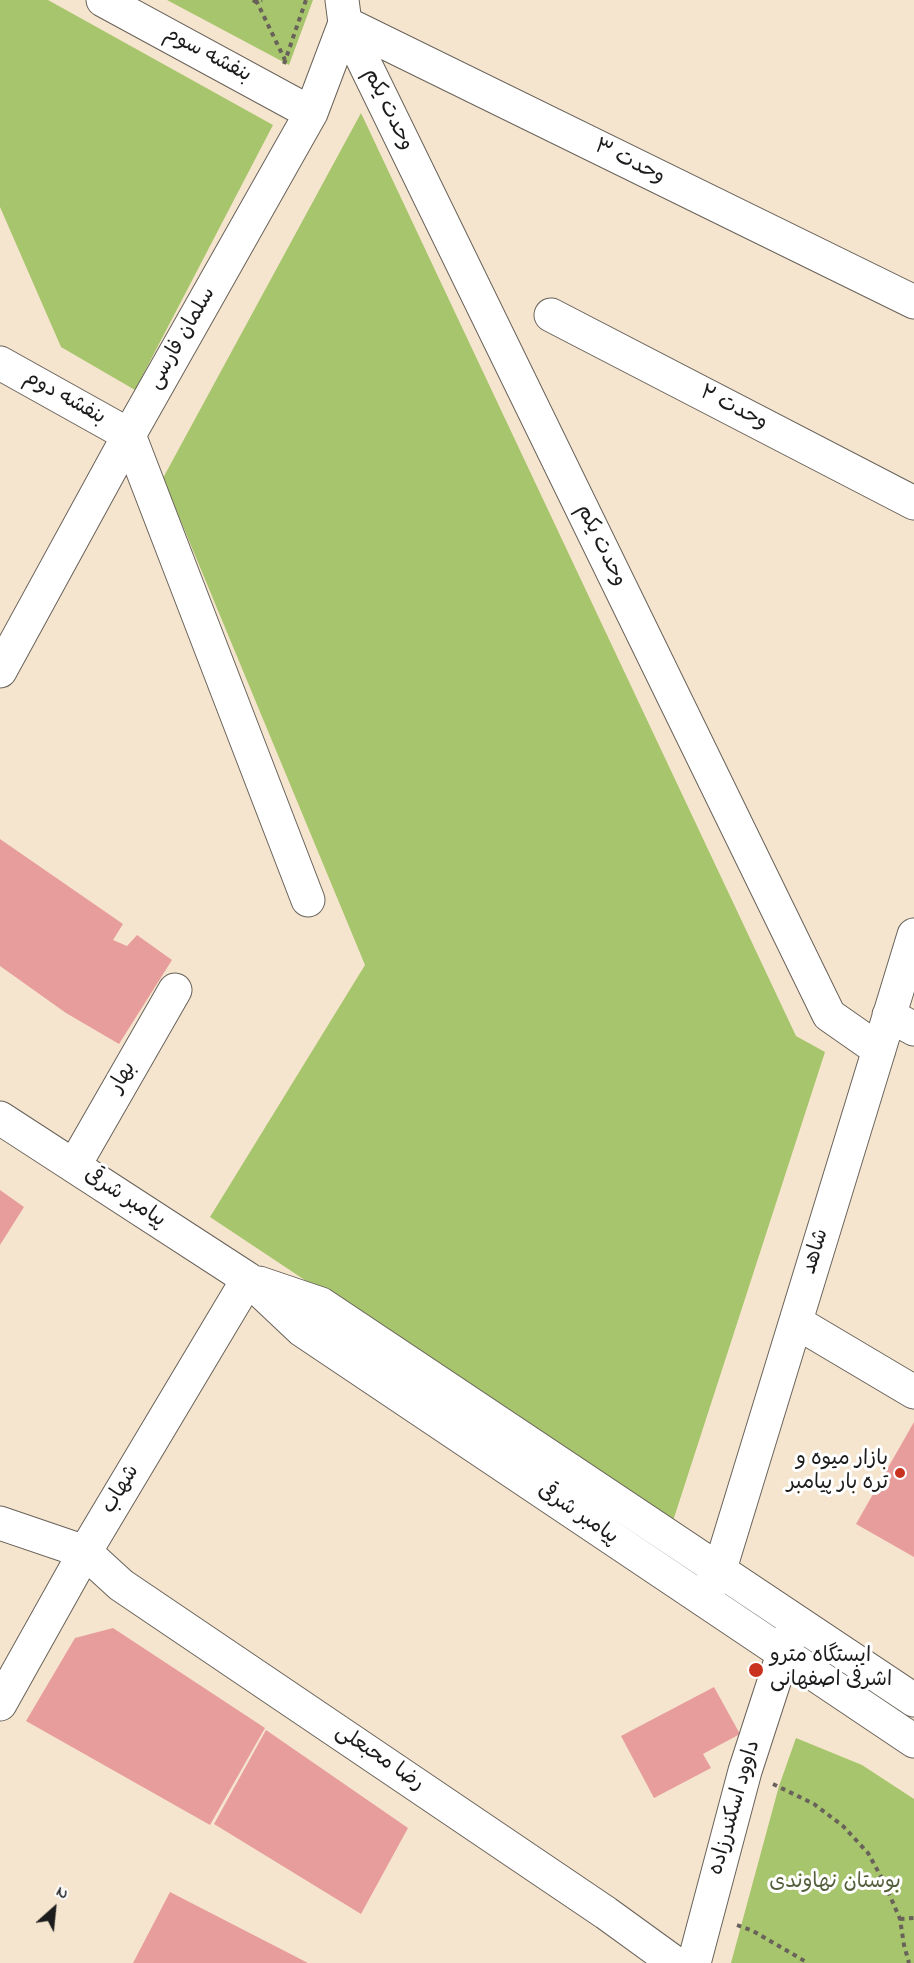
<!DOCTYPE html>
<html>
<head>
<meta charset="utf-8">
<style>
  body { margin:0 }
  #map { position:relative; width:914px; height:1963px; overflow:hidden; background:#f6e5ce; font-family:"Indie Flower",sans-serif }
  canvas { display:block }
  .north { position:absolute; left:24px; top:1879px; width:60px; height:60px; -webkit-text-stroke:4px #fff; paint-order:stroke; rotate:27deg; font-size:16px; font-weight:700; line-height:24px; text-align:center; color:#1c1c1c }
  .north::after { content:''; display:block; margin:auto; width:21px; height:27px; background:#1c1c1c; clip-path:polygon(50% 0,100% 100%,50% 72%,0 100%) }
</style>
</head>
<body>
<div id="map">
<canvas width="914" height="1963"></canvas>
<div class="north">N</div>
</div>
<script>
const ctx = document.querySelector('canvas').getContext('2d');
ctx.lineJoin = 'round';
function paint(path, color) {
  ctx.fillStyle = color;
  ctx.fill(path, 'evenodd');
}
function shape(rows) {
  const path = new Path2D();
  for (const r of rows) {
    path.moveTo(r[0], r[1]);
    for (let i = 2; i < r.length; i += 2) path.lineTo(r[i], r[i + 1]);
  }
  return path;
}
function strokePath(path, color, width, dash) {
  ctx.strokeStyle = color;
  ctx.lineWidth = width;
  ctx.lineCap = dash ? 'butt' : 'round';
  ctx.setLineDash(dash || []);
  ctx.stroke(path);
}
function label(font, color, halo, rows, align = 'center') {
  ctx.font = font + ' "Indie Flower","Playpen Sans Arabic",sans-serif';
  ctx.lineWidth = 6;
  ctx.setLineDash([]);
  ctx.textBaseline = 'middle';
  ctx.strokeStyle = halo;
  ctx.fillStyle = color;
  for (const [text, x, y, turn = 0] of rows) {
    ctx.save();
    ctx.translate(x, y);
    ctx.rotate((+turn || 0) * Math.PI / 180);
    ctx.textAlign = isNaN(turn) ? turn : align;
    if (halo) ctx.strokeText(text, 0, 0);
    ctx.fillText(text, 0, 0);
    ctx.restore();
  }
}
const green = shape([
  [0,0,48,0,273,125,135,390,61,347,0,207],
  [167,0,313,0,289,65],
  [361,113,796,1036,825,1052,672,1524,210,1217,365,965,163,478],
  [796,1738,862,1765,914,1799,914,1963,731,1963,779,1786]
]);
const building = shape([
  [0,839,123,924,113,940,127,946,137,935,172,960,119,1044,66,1013,0,966],
  [0,1190,24,1207,0,1245],
  [914,1422,914,1557,856,1524],
  [113,1628,265,1728,210,1825,26,1721,75,1638],
  [714,1687,740,1734,703,1754,711,1768,654,1798,621,1736],
  [266,1730,408,1828,361,1914,214,1824],
  [170,1892,308,1963,133,1963]
]);
const path = shape([
  [253,0,256,2,262,0],
  [256,0,285,60],
  [284,64,306,0],
  [773,1784,814,1804,843,1826,868,1853,884,1882,900,1919,904,1945,909,1963],
  [900,1919,914,1918],
  [737,1925,753,1931,808,1963]
]);
const minor = shape([
  [103,0,311,113],
  [345,23,829,1015,879,1050],
  [345,23,914,302],
  [551,315,914,503],
  [0,363,129,435,308,900],
  [0,671,129,435,311,113,345,23,342,0],
  [889,1015,914,1029],
  [0,1118,248,1279,302,1330,914,1741],
  [74,1166,175,990],
  [259,1283,321,1304,914,1700],
  [796,1322,914,1392],
  [0,1523,85,1552,121,1585,606,1913,675,1963],
  [709,1588,720,1569,914,935],
  [0,1704,85,1552,248,1279],
  [694,1963,745,1771,783,1654,791,1634]
]);
const markers = [
  [900,1473,6,"#c8321e"],
  [756,1670,8,"#c8321e"]
];
const streetNames = [
  ["بنفشه سوم",207,56,28],
  ["وحدت یکم",387,110,64],
  ["وحدت ۳",629,163,26],
  ["سلمان فارسی",183,339,-60],
  ["بنفشه دوم",64,399,29],
  ["وحدت ۲",733,409,27],
  ["وحدت یکم",600,546,64],
  ["بهار",124,1078,-60],
  ["پیامبر شرقی",124,1199,33],
  ["شاهد",817,1252,-73],
  ["شهاب",122,1490,-59],
  ["پیامبر شرقی",577,1515,34],
  ["رضا محبعلی",379,1759,34],
  ["داوود اسکندرزاده",736,1808,-74]
];
const poiNames = [
  ["بازار میوه و",888,1461],
  ["تره بار پیامبر",888,1485],
  ["ایستگاه مترو",770,1658,"left"],
  ["اشرفی اصفهانی",770,1682,"left"]
];
const parkNames = [
  ["بوستان نهاوندی",835,1884]
];
paint(green, '#a7c56c');
paint(building, '#e79d9c');
strokePath(minor, '#68625a', 35);
strokePath(path, '#68625a', 4, [4.5, 4.5]);
strokePath(minor, '#fff', 33);
for (const [x, y, r, color] of markers) {
  const dot = new Path2D();
  dot.arc(x, y, r, 0, 2 * Math.PI);
  ctx.fillStyle = color;
  ctx.fill(dot);
  strokePath(dot, '#fff', 2);
}
label('21px', '#1c1c1c', '#fff', streetNames);
label('21px', '#1c1c1c', '#fff', poiNames, 'right');
label('21px', '#54603c', '#fff', parkNames);
</script>
</body>
</html>
